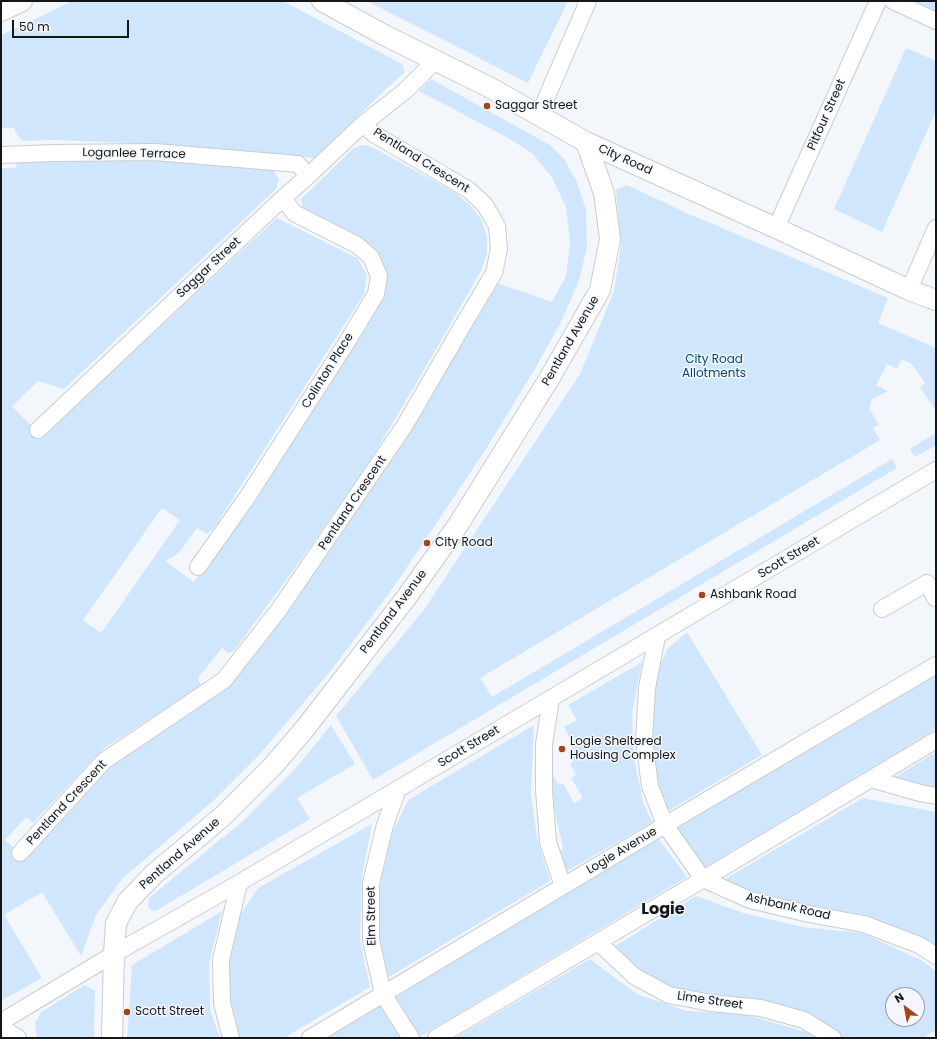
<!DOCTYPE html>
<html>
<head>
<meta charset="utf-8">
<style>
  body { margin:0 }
  #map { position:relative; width:937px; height:1039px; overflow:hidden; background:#f3f7fb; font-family:Poppins,sans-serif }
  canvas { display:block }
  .frame { position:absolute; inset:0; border:2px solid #151617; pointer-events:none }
  .north { position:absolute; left:885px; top:987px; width:40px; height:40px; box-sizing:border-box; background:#f3f7fb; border:1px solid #9a9da0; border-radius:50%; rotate:328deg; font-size:11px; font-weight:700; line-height:16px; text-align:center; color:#151617 }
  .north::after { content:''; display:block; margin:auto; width:14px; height:18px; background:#a7401d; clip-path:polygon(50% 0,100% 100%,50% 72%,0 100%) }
  .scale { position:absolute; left:12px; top:20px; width:117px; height:18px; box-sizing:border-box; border:2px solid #151617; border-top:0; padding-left:5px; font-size:12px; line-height:14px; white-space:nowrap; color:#151617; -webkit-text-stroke:3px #f3f7fb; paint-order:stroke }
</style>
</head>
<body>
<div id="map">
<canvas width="937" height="1039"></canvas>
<div class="frame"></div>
<div class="north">N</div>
<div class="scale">50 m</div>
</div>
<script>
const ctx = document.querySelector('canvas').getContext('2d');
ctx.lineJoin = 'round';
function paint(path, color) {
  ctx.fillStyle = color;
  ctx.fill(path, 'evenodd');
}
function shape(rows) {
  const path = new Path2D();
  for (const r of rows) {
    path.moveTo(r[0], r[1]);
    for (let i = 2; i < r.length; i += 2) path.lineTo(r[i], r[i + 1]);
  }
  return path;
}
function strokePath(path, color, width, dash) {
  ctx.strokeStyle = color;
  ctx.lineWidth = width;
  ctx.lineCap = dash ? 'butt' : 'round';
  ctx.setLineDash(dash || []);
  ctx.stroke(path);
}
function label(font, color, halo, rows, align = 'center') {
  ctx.font = font + ' Poppins,sans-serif';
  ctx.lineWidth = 3;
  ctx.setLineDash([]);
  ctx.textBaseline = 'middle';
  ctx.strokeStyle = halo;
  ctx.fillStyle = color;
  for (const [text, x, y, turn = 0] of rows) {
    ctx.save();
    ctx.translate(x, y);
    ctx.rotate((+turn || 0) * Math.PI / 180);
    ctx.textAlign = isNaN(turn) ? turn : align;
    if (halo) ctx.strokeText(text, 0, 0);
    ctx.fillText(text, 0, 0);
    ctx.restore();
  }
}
const green = shape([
  [72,1,283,1,402,64,405,72,386,89,315,158,155,144,54,140,23,141,17,135,14,128,1,128,1,35,19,27],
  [367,1,568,1,528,83],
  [914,1,936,1,936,11],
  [906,48,936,61,936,111,882,232,834,209],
  [431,79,550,145,564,159,577,182,586,210,587,247,579,281,561,322,536,367,486,449,393,588,333,668,259,755,213,801,123,878,96,915,81,956,42,892,4,915,42,978,1,1001,1,168,16,168,17,162,155,159,273,170,279,179,276,189,64,389,38,381,12,406,43,438,78,403,277,218,357,258,367,274,364,294,214,528,207,534,197,528,179,553,165,561,194,582,251,502,383,273,303,211,301,199,353,149,361,145,370,146,454,192,470,205,481,219,487,236,487,253,481,271,421,375,370,461,313,543,234,651,228,653,222,648,198,678,201,686,103,749,33,823,26,817,5,840,14,848,111,764,210,698,494,282,552,302,566,276,570,242,566,207,552,178,533,154,510,139,419,91],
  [162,508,180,520,101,633,83,620],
  [627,185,689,214,888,298,878,323,936,348,936,411,920,387,925,383,912,364,902,359,897,369,887,364,876,385,888,391,872,399,869,408,879,425,873,428,880,440,480,678,492,697,892,459,897,468,373,780,336,716,423,611,580,374,614,291,621,246,616,190],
  [936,433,936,445,915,457,910,449],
  [687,632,762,755,668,811,657,778,651,723,655,678,667,649],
  [642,662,632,713,634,758,643,802,652,822,565,872,559,854,563,848,553,803,552,774,559,785,563,783,574,803,583,798,571,778,576,775,570,764,573,762,570,755,575,752,570,744,572,742,564,727,577,720,568,705],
  [936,673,936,729,704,868,675,829],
  [331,725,355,764,297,798,310,819,154,912,148,907,149,898,243,821,295,769],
  [534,725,531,794,537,838,550,881,387,978,378,940,378,902,383,865,393,831,408,800],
  [936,752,936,789,892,779],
  [863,798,936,812,936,950,909,932,864,915,811,908,756,896,720,882],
  [372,824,362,875,360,941,370,987,284,1038,238,1038,227,1002,228,959,240,915,258,888],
  [658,838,687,877,418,1038,393,996],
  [696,896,743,913,803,927,862,933,921,960,936,971,936,1030,923,1038,842,1038,808,1015,674,992,637,973,612,948],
  [893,995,917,995,917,1019,893,1019],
  [222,911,209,964,210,1010,220,1038,127,1038,132,965],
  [590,959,637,994,687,1011,744,1014,806,1032,814,1038,455,1038],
  [85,985,95,991,94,1038,38,1038,37,1037,35,1023,41,1012],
  [379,1003,400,1038,321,1038]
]);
const minor = shape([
  [893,1,936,21],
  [539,115,588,1],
  [1,155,54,153,155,152,298,164,308,176],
  [776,228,878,1],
  [909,290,936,228],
  [38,430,283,198,308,176,363,124,405,91,436,60],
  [198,567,246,499,347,342,376,294,379,276,371,257,357,245,294,213,283,198],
  [882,609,927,583,935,598,936,597],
  [657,636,647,688,644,740,650,786,665,825,703,879,750,900,809,914,864,924,919,945,936,956],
  [551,699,544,744,544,790,548,842,563,886],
  [871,779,920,793,936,796],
  [398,789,385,825,371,883,371,940,383,994,411,1038],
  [20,853,104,761,224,680,278,611,405,425,460,330,494,273,499,249,497,226,485,205,469,190,374,134,363,124],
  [598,942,634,976,669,995,711,1003,761,1008,804,1020,833,1038],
  [1,1022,114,954,239,883,398,789,936,470],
  [1,1027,18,1038],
  [231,1038,222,1003,221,960,239,883],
  [310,1038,665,825,936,665],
  [436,1038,598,942,936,740]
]);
const tertiary = shape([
  [322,1,386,36,489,87,586,142,776,228,909,290,936,300],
  [1,11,22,1],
  [112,1038,114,954,116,923,128,901,154,874,223,816,272,767,303,731,406,598,458,525,549,379,600,290,610,239,604,193,586,142]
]);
const markers = [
  [487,106,4,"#a7401d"],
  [427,543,4,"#a7401d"],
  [702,595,4,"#a7401d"],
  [562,749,4,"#a7401d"],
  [127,1012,4,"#a7401d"]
];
const poiNames = [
  ["Saggar Street",495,106],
  ["City Road",435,543],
  ["Ashbank Road",710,595],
  ["Logie Sheltered",570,742],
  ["Housing Complex",570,756],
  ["Scott Street",135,1012]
];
const streetNames = [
  ["Pitfour Street",827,115,-66],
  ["Loganlee Terrace",134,154,1],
  ["City Road",625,160,24],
  ["Pentland Crescent",421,161,32],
  ["Saggar Street",209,268,-43],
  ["Pentland Avenue",571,341,-60],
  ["Colinton Place",328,371,-58],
  ["Pentland Crescent",353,503,-56],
  ["Scott Street",789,558,-31],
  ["Pentland Avenue",394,612,-53],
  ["Scott Street",469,747,-31],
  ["Pentland Crescent",67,803,-47],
  ["Logie Avenue",622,851,-31],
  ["Pentland Avenue",180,854,-41],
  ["Ashbank Road",788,907,13],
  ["Elm Street",372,916,-91],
  ["Lime Street",710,1001,8]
];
const parkNames = [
  ["City Road",714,360],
  ["Allotments",714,374]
];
const districtNames = [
  ["Logie",663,910]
];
paint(green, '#d0e6fd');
strokePath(minor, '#c9ccd0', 18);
strokePath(tertiary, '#c9ccd0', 22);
strokePath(minor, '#fff', 16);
strokePath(tertiary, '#fff', 20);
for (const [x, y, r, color] of markers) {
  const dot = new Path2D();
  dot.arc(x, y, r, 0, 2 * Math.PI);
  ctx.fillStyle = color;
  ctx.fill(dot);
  strokePath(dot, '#f3f7fb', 1.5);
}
label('12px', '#151617', '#f3f7fb', poiNames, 'left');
label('12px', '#151617', '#f3f7fb', streetNames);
label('12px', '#034779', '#f3f7fb', parkNames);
label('bold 16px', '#151617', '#f3f7fb', districtNames);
</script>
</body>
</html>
